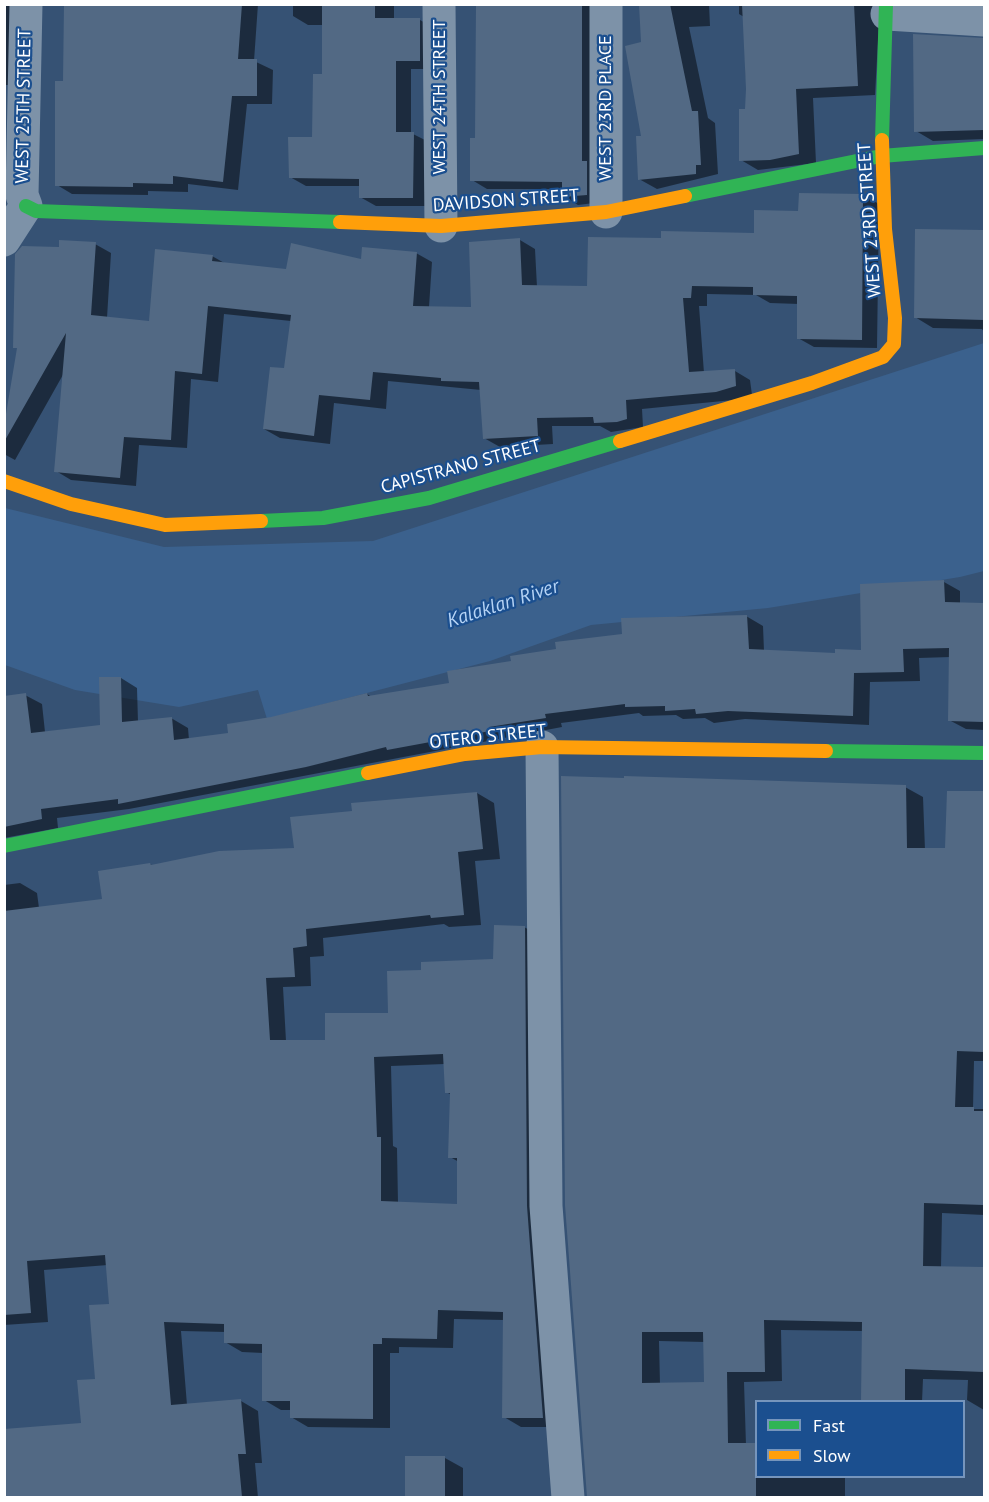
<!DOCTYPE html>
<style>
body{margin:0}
#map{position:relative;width:989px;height:1502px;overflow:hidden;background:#365274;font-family:"PT Sans",sans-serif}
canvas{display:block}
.frame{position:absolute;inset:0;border:6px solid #fff;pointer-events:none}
.legend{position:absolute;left:755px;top:1400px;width:210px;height:78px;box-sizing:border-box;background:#1b4f8f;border:2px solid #7695bc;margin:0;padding:8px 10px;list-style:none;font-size:18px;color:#fff}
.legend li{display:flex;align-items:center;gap:12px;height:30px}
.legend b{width:30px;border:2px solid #7695bc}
</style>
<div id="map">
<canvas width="989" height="1502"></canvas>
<div class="frame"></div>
<ul class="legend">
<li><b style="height:8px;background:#30b455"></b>Fast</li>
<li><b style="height:8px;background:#ff9f0a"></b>Slow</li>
</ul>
</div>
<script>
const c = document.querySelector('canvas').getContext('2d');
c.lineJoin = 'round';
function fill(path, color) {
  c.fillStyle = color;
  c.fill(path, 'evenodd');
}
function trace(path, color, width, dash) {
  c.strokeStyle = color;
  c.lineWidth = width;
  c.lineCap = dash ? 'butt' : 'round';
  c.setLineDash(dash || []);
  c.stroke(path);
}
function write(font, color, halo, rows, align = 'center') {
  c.font = font + ' "PT Sans",sans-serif';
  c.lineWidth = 4.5;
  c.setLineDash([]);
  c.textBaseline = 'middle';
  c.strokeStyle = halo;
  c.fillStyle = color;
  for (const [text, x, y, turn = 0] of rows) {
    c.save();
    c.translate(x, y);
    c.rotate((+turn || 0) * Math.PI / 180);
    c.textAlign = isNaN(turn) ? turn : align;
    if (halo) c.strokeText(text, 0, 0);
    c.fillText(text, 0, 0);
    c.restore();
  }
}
fill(new Path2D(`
 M 984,343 L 984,571 L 960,577 L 768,608 L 591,625 L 490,661 L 267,719 L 258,690 L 179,707 L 75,690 L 5,665 L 5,508 L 164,547 L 373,541 Z`), '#3b618d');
fill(new Path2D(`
 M 4,4 L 25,4 L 23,85 L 4,85 Z
 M 79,4 L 258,4 L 254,61 L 273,70 L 272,104 L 247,104 L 238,190 L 188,184 L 188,192 L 148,191 L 148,195 L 72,194 L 57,185 L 65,83 Z
 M 293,4 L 394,4 L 394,20 L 420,20 L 436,29 L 435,69 L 411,69 L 411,133 L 429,142 L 428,206 L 376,206 L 360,197 L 360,186 L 306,186 L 290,177 L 314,139 L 323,75 L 323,25 L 308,25 L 293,16 Z
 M 477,4 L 597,4 L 602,202 L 578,205 L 563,196 L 563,189 L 487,189 L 472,180 L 477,139 Z
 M 640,4 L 709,4 L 710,26 L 689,27 L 708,118 L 715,123 L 718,174 L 657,189 L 639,179 L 643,137 L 626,47 L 642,43 Z
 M 739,4 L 880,4 L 875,95 L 813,98 L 816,163 L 758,170 L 741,160 L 747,110 L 744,17 L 739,14 Z
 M 983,40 L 984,139 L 933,141 L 916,131 Z
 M 800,194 L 863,195 L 879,204 L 877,348 L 814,347 L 798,338 L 799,304 L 770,303 L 756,295 L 707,294 L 707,306 L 699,306 L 704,373 L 735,371 L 750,380 L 752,395 L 733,400 L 642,409 L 643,427 L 611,432 L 600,426 L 552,426 L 553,444 L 500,447 L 484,438 L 481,390 L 388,381 L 386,409 L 334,403 L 330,444 L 280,438 L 264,429 L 285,370 L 291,321 L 224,314 L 218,382 L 191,379 L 187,448 L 139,445 L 136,486 L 71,480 L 56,471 L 64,373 L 15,460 L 4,454 L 4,420 L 7,421 L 60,248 L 95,244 L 111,253 L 107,318 L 150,323 L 212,256 L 226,264 L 287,270 L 416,253 L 432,262 L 429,307 L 473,308 L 520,240 L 535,249 L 537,287 L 589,287 L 662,240 L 755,235 L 800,212 Z
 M 984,195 L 984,332 L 982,329 L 933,328 L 915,317 L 983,231 Z
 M 944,582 L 960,591 L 960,604 L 984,604 L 984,730 L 966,729 L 949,720 L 951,657 L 919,658 L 920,681 L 870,682 L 869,725 L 745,719 L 714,723 L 705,718 L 683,719 L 676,715 L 643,716 L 639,713 L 561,723 L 562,727 L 129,809 L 57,818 L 58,828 L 4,838 L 4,697 L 25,695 L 42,704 L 45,732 L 101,726 L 121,678 L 137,688 L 138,722 L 171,718 L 188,728 L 189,740 L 230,734 L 271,719 L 367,694 L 372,697 L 451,685 L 513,662 L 558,650 L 623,635 L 746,616 L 763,626 L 764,651 L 836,655 L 863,651 Z
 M 905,787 L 923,797 L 925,850 L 947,850 L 948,792 L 984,792 L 984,1061 L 974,1061 L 973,1109 L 984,1109 L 984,1215 L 942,1213 L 941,1268 L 984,1269 L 984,1410 L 967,1400 L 968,1380 L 923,1379 L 922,1402 L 864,1402 L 863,1331 L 781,1330 L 782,1381 L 744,1382 L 746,1445 L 756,1445 L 756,1476 L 845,1476 L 845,1498 L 588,1498 L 566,1205 ZM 659,1341 L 705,1342 L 706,1383 L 660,1384 Z
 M 477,793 L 494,803 L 500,859 L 475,861 L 481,925 L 449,927 L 444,924 L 323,938 L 324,956 L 310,957 L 311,986 L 283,987 L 286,1041 L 326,1041 L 390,1014 L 423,971 L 495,961 L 524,927 L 542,937 L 560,1427 L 521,1427 L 504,1417 L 504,1320 L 454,1319 L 453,1348 L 399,1347 L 399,1353 L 390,1353 L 390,1428 L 308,1427 L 291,1417 L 291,1410 L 281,1410 L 264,1400 L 263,1353 L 242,1352 L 225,1342 L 226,1332 L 181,1331 L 187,1405 L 241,1401 L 258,1411 L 262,1463 L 255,1463 L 258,1498 L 4,1498 L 4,1430 L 82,1424 L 97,1380 L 111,1305 L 108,1265 L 44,1270 L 48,1322 L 4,1325 L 4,885 L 20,883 L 37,893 L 39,908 L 104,901 L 150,864 L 153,866 L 295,850 L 354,812 ZM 445,1064 L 446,1092 L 452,1095 L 450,1157 L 459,1162 L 458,1206 L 398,1203 L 397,1148 L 393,1146 L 391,1066 Z
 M 407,1457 L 445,1458 L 463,1468 L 463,1498 L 406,1498 Z`), '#0007');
fill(new Path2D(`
 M 64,4 L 242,4 L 238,59 L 257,59 L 257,96 L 232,96 L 223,182 L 173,176 L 173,184 L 133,183 L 133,187 L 55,186 L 55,81 L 63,81 Z
 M 322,4 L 375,4 L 375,18 L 420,18 L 420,61 L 396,61 L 396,132 L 414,132 L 413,198 L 359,198 L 359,179 L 289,178 L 288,137 L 312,137 L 313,74 L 322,74 Z
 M 476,4 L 582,4 L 582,161 L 587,161 L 587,195 L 562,197 L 562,182 L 470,181 L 470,138 L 475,138 Z
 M 639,4 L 670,4 L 692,111 L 698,111 L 701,165 L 696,165 L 696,174 L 638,180 L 636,136 L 641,136 L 625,46 L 641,42 Z
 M 742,4 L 854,4 L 858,86 L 796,89 L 799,154 L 770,160 L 739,161 L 739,109 L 745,109 L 746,89 Z
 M 913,34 L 984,38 L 984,130 L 914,132 Z
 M 799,193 L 863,194 L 862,340 L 797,339 L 797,296 L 753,295 L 753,287 L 692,286 L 691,298 L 683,298 L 689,372 L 735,369 L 736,386 L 716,392 L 626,400 L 627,419 L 617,422 L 594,423 L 593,417 L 537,418 L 538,436 L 483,439 L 479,382 L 441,381 L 441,378 L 373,372 L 370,400 L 319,395 L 314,436 L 263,429 L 270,367 L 284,368 L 291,315 L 208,306 L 202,374 L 175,371 L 171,440 L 124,437 L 120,478 L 54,472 L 66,333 L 4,442 L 4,426 L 17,348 L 13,348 L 15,254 L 22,246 L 59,247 L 59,240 L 96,242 L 91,315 L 149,321 L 155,249 L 213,255 L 212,261 L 286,269 L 291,243 L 361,259 L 362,247 L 417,252 L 413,306 L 471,307 L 469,242 L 520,238 L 522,285 L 587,286 L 588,237 L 661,238 L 661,231 L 754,233 L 754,210 L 798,211 Z
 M 915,229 L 984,230 L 984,320 L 914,318 Z
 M 944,580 L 945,602 L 984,603 L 984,722 L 948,721 L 949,648 L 903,649 L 904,672 L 854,673 L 853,716 L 728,711 L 696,714 L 695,709 L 665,711 L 665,706 L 625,707 L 625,704 L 545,714 L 546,718 L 489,727 L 490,731 L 387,750 L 386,747 L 306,767 L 118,804 L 118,799 L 41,809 L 42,819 L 4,827 L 4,696 L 26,693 L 31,733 L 100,725 L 99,677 L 121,677 L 122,722 L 172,717 L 174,740 L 228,733 L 227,724 L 271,717 L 367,693 L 368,696 L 449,683 L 447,671 L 511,661 L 510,656 L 556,649 L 555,642 L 622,634 L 621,618 L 747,615 L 749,649 L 835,653 L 835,649 L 861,650 L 860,584 Z
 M 561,776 L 624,778 L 624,776 L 906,785 L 907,848 L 945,848 L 947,791 L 984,791 L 984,1052 L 957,1051 L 955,1107 L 974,1107 L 974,1111 L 984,1111 L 984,1205 L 924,1203 L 923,1266 L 984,1267 L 984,1372 L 905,1369 L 905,1401 L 861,1401 L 862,1322 L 764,1320 L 765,1372 L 727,1372 L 728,1443 L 756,1443 L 756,1497 L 587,1497 L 565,1205 ZM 642,1332 L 703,1332 L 704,1382 L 642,1383 Z
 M 477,792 L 483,849 L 458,852 L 464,915 L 431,918 L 430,915 L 306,929 L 307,946 L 293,948 L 295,977 L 266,978 L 270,1040 L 325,1040 L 325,1013 L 388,1013 L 387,971 L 421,970 L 421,962 L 493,959 L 494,925 L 525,926 L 527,1206 L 543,1418 L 502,1418 L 503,1312 L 438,1310 L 437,1339 L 382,1338 L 382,1344 L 373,1344 L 373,1419 L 290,1418 L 290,1401 L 262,1401 L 262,1344 L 224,1343 L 224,1324 L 164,1322 L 171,1405 L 241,1399 L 246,1454 L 238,1454 L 242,1497 L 4,1497 L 4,1429 L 81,1423 L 77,1380 L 95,1379 L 89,1305 L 109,1304 L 105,1255 L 27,1261 L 31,1313 L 4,1315 L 4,911 L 102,899 L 98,871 L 150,863 L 151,865 L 219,851 L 294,848 L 290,817 L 352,811 L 351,803 ZM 443,1054 L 445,1093 L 450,1093 L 448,1158 L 457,1158 L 457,1204 L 381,1201 L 381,1137 L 377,1137 L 374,1057 Z
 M 405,1456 L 445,1456 L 445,1497 L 405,1497 Z`), '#526984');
trace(new Path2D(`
 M 439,4 L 441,226
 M 606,4 L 606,212
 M 887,14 L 984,20
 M 4,240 L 26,206 L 22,195 L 26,4
 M 542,747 L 546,1206 L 568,1498`), '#7d92a8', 33);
trace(new Path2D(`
 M 882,140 L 886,4
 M 685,196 L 881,156 L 984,148
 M 26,206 L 36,211 L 340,222
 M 261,521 L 323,518 L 429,498 L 620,441
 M 826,751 L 984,753
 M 4,846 L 368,773`), '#30b455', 14);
trace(new Path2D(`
 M 340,222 L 441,226 L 606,212 L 685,196
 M 620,441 L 812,383 L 883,357 L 894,344 L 895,318 L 885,229 L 882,140
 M 4,481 L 71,504 L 165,525 L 261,521
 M 368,773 L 465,754 L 542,747 L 826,751`), '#ff9f0a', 14);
write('18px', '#fff', '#1b4f8f', [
 ["WEST 24TH STREET",440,97,-90],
 ["WEST 25TH STREET",24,106,-89],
 ["WEST 23RD PLACE",606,108,-90],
 ["DAVIDSON STREET",506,201,-4],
 ["WEST 23RD STREET",870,220,-94],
 ["CAPISTRANO STREET",461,467,-15],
 ["OTERO STREET",488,737,-6]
]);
write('italic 20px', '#b5d3f5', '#1b4f8f', [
 ["Kalaklan River",503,604,-18]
]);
</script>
